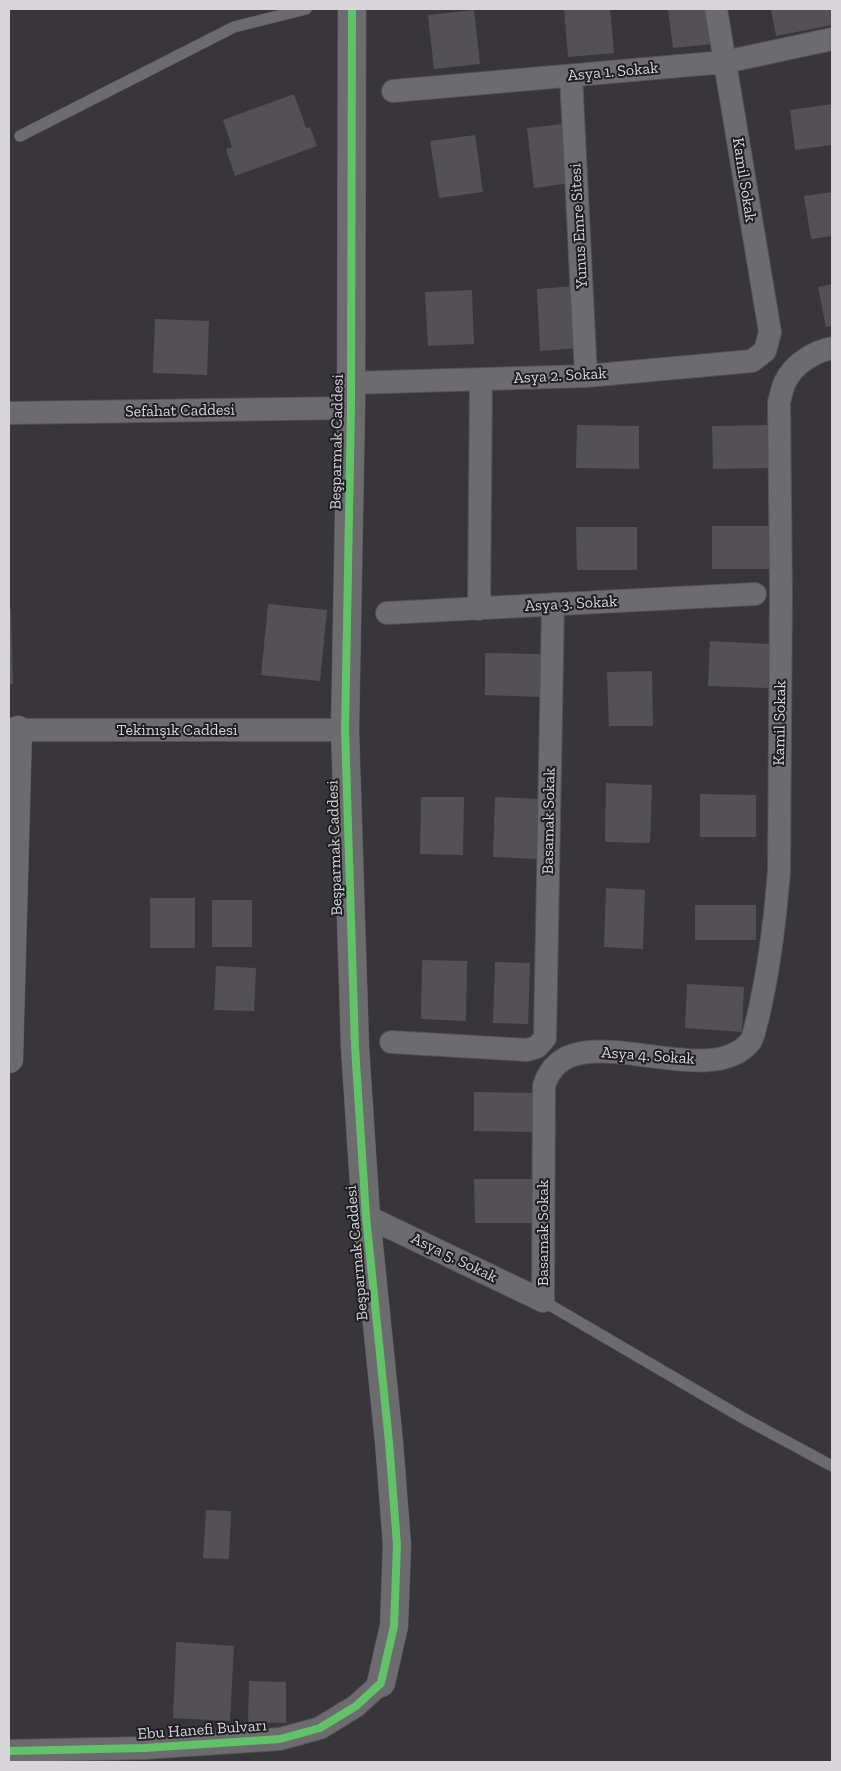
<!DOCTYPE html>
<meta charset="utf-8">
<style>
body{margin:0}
#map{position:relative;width:841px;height:1771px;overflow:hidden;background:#38363a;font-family:"Zilla Slab",serif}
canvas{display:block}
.frame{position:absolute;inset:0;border:10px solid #d7d5d9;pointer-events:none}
</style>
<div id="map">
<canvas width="841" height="1771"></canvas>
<div class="frame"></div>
</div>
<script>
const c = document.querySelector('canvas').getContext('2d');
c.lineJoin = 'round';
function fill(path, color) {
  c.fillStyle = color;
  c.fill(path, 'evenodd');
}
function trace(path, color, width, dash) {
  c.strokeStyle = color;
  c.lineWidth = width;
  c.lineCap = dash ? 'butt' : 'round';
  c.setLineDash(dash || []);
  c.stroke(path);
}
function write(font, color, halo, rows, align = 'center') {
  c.font = font + ' "Zilla Slab",serif';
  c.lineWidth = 4;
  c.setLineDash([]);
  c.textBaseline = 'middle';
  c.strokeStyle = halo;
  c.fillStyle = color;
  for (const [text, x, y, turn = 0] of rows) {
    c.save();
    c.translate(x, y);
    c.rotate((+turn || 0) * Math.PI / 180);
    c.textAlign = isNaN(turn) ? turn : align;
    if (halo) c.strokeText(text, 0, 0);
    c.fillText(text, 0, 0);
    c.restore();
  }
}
fill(new Path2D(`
 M 564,9 L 610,9 L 614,53 L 568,57 Z
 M 668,9 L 709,9 L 713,44 L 673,48 Z
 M 771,9 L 832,9 L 832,25 L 776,36 Z
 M 474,10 L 480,64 L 434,69 L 428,15 Z
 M 294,94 L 306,128 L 310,127 L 317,146 L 235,176 L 226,149 L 232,147 L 223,120 Z
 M 832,104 L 832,145 L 795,150 L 790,110 Z
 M 564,124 L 571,183 L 534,188 L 527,128 Z
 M 475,135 L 483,192 L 439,198 L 430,141 Z
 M 832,192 L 832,236 L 811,239 L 804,196 Z
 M 832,284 L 832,326 L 826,327 L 818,287 Z
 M 574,286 L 578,348 L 540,351 L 537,289 Z
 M 472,290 L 474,344 L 428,346 L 425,292 Z
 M 155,319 L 209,321 L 207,375 L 153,373 Z
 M 577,425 L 639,426 L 639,469 L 576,468 Z
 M 772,425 L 773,468 L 713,469 L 712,426 Z
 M 712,526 L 770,526 L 770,569 L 712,569 Z
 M 576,527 L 637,527 L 637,570 L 577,570 Z
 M 268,604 L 327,610 L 320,681 L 261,675 Z
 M 9,609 L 11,609 L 13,684 L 9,684 Z
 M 710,641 L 770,644 L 768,688 L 708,686 Z
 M 485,653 L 541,654 L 540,697 L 485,695 Z
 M 652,671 L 653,726 L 609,726 L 607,672 Z
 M 606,783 L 652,785 L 650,843 L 605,842 Z
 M 700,794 L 756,795 L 756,837 L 700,837 Z
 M 421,797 L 464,797 L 463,855 L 420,854 Z
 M 495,797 L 540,799 L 538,859 L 493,857 Z
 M 606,888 L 645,890 L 643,949 L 604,947 Z
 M 150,898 L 195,898 L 195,948 L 150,948 Z
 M 212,900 L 252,900 L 252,947 L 212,947 Z
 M 695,905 L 756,905 L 756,940 L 695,940 Z
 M 422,960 L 467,961 L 466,1021 L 421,1019 Z
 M 495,962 L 530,963 L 528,1024 L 493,1023 Z
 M 216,966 L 256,968 L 254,1011 L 214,1010 Z
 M 687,984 L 744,987 L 742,1032 L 685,1028 Z
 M 474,1092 L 535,1093 L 534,1132 L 474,1131 Z
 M 474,1179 L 533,1179 L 534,1223 L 475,1223 Z
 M 206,1510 L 231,1511 L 229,1559 L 203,1558 Z
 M 176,1642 L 234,1646 L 230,1721 L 173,1718 Z
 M 249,1681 L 286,1682 L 286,1723 L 248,1722 Z`), '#535154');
const service = new Path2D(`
 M 20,136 L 234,27 L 306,9
 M 543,1301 L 743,1418 L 832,1466`);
const minor = new Path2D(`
 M 571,76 L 586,376
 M 393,91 L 725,62 L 832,39
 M 351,383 L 586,376 L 752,361 L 765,351 L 770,332 L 716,9
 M 9,413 L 351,408
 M 479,609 L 481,380
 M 387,613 L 755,594
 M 9,730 L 345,730
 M 391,1042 L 527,1050 L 537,1047 L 545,1038 L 553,604
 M 366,1216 L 543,1301 L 544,1086 C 567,1007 705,1096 750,1042 C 754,1037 755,1027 757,1021 C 769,972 775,921 779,871 L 781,593 L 779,402 C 781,396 782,388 785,382 C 794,364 813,352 832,348
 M 9,1751 L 144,1748 L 280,1739 L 320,1728 L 356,1706 L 381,1683`);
const tertiary = new Path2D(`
 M 352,9 L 351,408 L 345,730 L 355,1047 L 366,1216 L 389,1442 L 397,1545 L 394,1626 L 381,1683
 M 9,1059 L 18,730`);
trace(service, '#545256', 12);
trace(minor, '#545256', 24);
trace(tertiary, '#545256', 29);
trace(service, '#6c6b6e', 11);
trace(minor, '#6c6b6e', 22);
trace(tertiary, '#6c6b6e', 28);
trace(new Path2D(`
 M 9,1751 L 144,1748 L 280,1739 L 320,1728 L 356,1706 L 381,1683 L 394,1626 L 397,1545 L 389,1442 L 366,1216 L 355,1047 L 345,730 L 351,408 L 352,9`), '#61c268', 8);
write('16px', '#d7d5d9', '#1e1d20', [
 ["Asya 1. Sokak",613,72,-5],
 ["Kamil Sokak",744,180,81],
 ["Yunus Emre Sitesi",579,226,-93],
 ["Asya 2. Sokak",560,376,-3],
 ["Sefahat Caddesi",180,411,-1],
 ["Beşparmak Caddesi",337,442,-89],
 ["Asya 3. Sokak",571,604,-3],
 ["Kamil Sokak",780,723,-89],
 ["Tekinışık Caddesi",177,730],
 ["Basamak Sokak",549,821,-89],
 ["Beşparmak Caddesi",335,848,-92],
 ["Asya 4. Sokak",648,1056,4],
 ["Basamak Sokak",543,1233,-90],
 ["Beşparmak Caddesi",357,1253,-95],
 ["Asya 5. Sokak",454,1258,26],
 ["Ebu Hanefi Bulvarı",202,1730,-4]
]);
</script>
